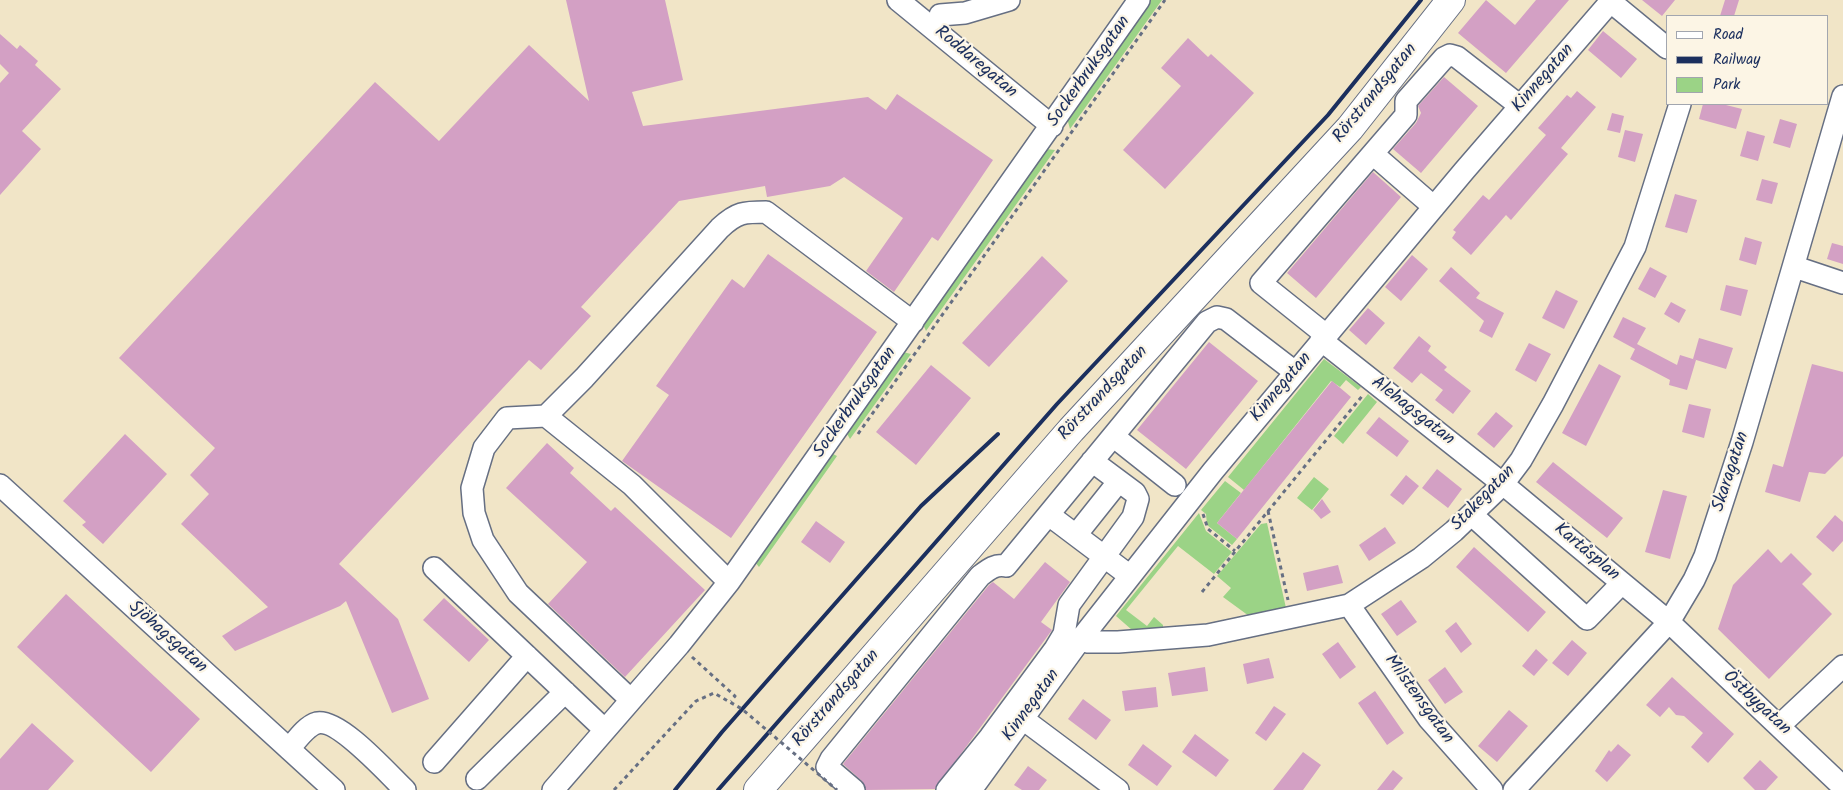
<!DOCTYPE html>
<meta charset="utf-8">
<style>
body{margin:0}
#map{position:relative;width:1843px;height:790px;overflow:hidden;background:#f1e5c7;font-family:Kalam,sans-serif}
canvas{display:block}
.legend{position:absolute;left:1666px;top:15px;width:162px;height:90px;box-sizing:border-box;background:#fcf5e5;border:1px solid #a2a6af;margin:0;padding:6px 9px;list-style:none;font-size:15px;color:#1b2f5e}
.legend li{display:flex;align-items:center;gap:10px;height:25px}
.legend b{width:25px;border:1px solid #a2a6af}
</style>
<div id="map">
<canvas width="1843" height="790"></canvas>
<ul class="legend">
<li><b style="height:6px;background:#fff"></b>Road</li>
<li><b style="height:6px;background:#1b2f5e"></b>Railway</li>
<li><b style="height:14px;background:#9bd386"></b>Park</li>
</ul>
</div>
<script>
const c = document.querySelector('canvas').getContext('2d');
c.lineJoin = 'round';
function fill(path, color) {
  c.fillStyle = color;
  c.fill(path, 'evenodd');
}
function trace(path, color, width, dash) {
  c.strokeStyle = color;
  c.lineWidth = width;
  c.lineCap = dash ? 'butt' : 'round';
  c.setLineDash(dash || []);
  c.stroke(path);
}
function write(font, color, halo, rows, align = 'center') {
  c.font = font + ' Kalam,sans-serif';
  c.lineWidth = 4.5;
  c.setLineDash([]);
  c.textBaseline = 'middle';
  c.strokeStyle = halo;
  c.fillStyle = color;
  for (const [text, x, y, turn = 0] of rows) {
    c.save();
    c.translate(x, y);
    c.rotate((+turn || 0) * Math.PI / 180);
    c.textAlign = isNaN(turn) ? turn : align;
    if (halo) c.strokeText(text, 0, 0);
    c.fillText(text, 0, 0);
    c.restore();
  }
}
fill(new Path2D(`
 M 1149,0 L 1162,0 L 1070,129 L 1067,118 Z
 M 1046,149 L 1055,150 L 926,331 L 922,322 Z
 M 903,352 L 911,354 L 850,439 L 846,432 Z
 M 1324,359 L 1361,387 L 1358,390 L 1346,380 L 1340,387 L 1331,381 L 1244,490 L 1228,477 Z
 M 1368,394 L 1377,402 L 1343,444 L 1334,436 Z
 M 833,454 L 837,456 L 759,567 L 755,562 L 828,455 Z
 M 1314,477 L 1329,489 L 1312,510 L 1297,498 Z
 M 1225,481 L 1241,493 L 1217,523 L 1237,539 L 1232,545 L 1207,525 L 1206,514 L 1201,510 Z
 M 1199,513 L 1206,531 L 1232,552 L 1214,574 L 1178,546 L 1126,610 L 1147,626 L 1154,617 L 1163,625 L 1163,629 L 1132,630 L 1116,616 Z
 M 1267,523 L 1286,608 L 1249,616 L 1223,597 L 1231,588 L 1217,576 L 1261,524 Z`), '#9bd386');
fill(new Path2D(`
 M 566,0 L 665,0 L 683,80 L 632,92 L 643,126 L 868,97 L 886,110 L 897,94 L 993,160 L 938,241 L 932,237 L 894,292 L 866,271 L 903,218 L 844,177 L 830,186 L 767,197 L 765,186 L 679,201 L 581,307 L 591,316 L 541,370 L 529,360 L 339,564 L 398,619 L 429,699 L 392,713 L 346,601 L 340,606 L 235,651 L 222,636 L 268,607 L 181,524 L 209,494 L 190,475 L 215,448 L 119,358 L 375,82 L 439,141 L 529,45 L 589,101 Z
 M 1486,0 L 1515,25 L 1536,0 L 1569,0 L 1506,73 L 1458,33 Z
 M 1642,0 L 1675,0 L 1662,16 Z
 M 1725,0 L 1739,0 L 1734,16 L 1720,16 Z
 M 1603,31 L 1637,59 L 1621,78 L 1588,50 Z
 M 0,34 L 17,49 L 20,45 L 38,61 L 35,65 L 61,89 L 22,131 L 41,149 L 0,195 L 0,83 L 9,73 L 0,64 Z
 M 1188,38 L 1208,57 L 1211,54 L 1254,93 L 1165,189 L 1123,150 L 1181,86 L 1161,68 Z
 M 1444,77 L 1478,106 L 1421,173 L 1393,149 L 1416,123 L 1421,113 L 1418,106 Z
 M 1577,91 L 1596,107 L 1561,148 L 1568,154 L 1511,220 L 1506,215 L 1471,255 L 1452,238 L 1456,232 L 1453,230 L 1483,195 L 1489,200 L 1546,135 L 1538,128 L 1567,95 L 1571,98 Z
 M 1703,104 L 1722,104 L 1742,109 L 1736,129 L 1699,119 Z
 M 1612,113 L 1624,116 L 1620,133 L 1607,130 Z
 M 1780,119 L 1797,124 L 1790,148 L 1773,143 Z
 M 1625,130 L 1643,134 L 1635,162 L 1618,157 Z
 M 1747,131 L 1765,136 L 1758,161 L 1740,156 Z
 M 1373,172 L 1401,197 L 1316,298 L 1287,273 Z
 M 1762,179 L 1778,183 L 1772,204 L 1756,200 Z
 M 1675,194 L 1697,200 L 1687,233 L 1665,227 Z
 M 1745,237 L 1762,242 L 1756,265 L 1739,260 Z
 M 1832,243 L 1843,246 L 1843,264 L 1827,259 Z
 M 768,254 L 877,332 L 731,538 L 622,461 L 669,395 L 656,386 L 732,279 L 744,288 Z
 M 1412,255 L 1428,269 L 1401,301 L 1385,287 Z
 M 1042,256 L 1068,281 L 989,367 L 962,343 Z
 M 1451,267 L 1480,293 L 1476,298 L 1504,313 L 1492,338 L 1479,331 L 1484,321 L 1439,281 Z
 M 1650,267 L 1667,276 L 1655,298 L 1638,289 Z
 M 1726,285 L 1748,290 L 1741,316 L 1720,310 Z
 M 1556,290 L 1578,301 L 1564,329 L 1542,318 Z
 M 1671,302 L 1686,310 L 1679,323 L 1664,314 Z
 M 1368,308 L 1385,323 L 1366,345 L 1349,330 Z
 M 1623,317 L 1646,328 L 1637,344 L 1677,365 L 1680,355 L 1696,360 L 1687,390 L 1669,385 L 1670,380 L 1630,359 L 1636,347 L 1635,349 L 1613,337 Z
 M 1419,336 L 1431,346 L 1428,351 L 1447,367 L 1444,370 L 1471,391 L 1453,414 L 1435,400 L 1443,390 L 1421,373 L 1412,383 L 1393,368 Z
 M 1699,338 L 1733,348 L 1726,369 L 1693,359 Z
 M 1209,342 L 1258,381 L 1186,469 L 1137,430 Z
 M 1529,343 L 1551,354 L 1536,382 L 1515,370 Z
 M 1599,364 L 1621,376 L 1586,446 L 1562,433 Z
 M 1812,364 L 1843,372 L 1843,456 L 1825,474 L 1809,472 L 1800,502 L 1765,492 L 1773,464 L 1783,467 Z
 M 931,365 L 971,398 L 916,465 L 876,432 Z
 M 1332,381 L 1351,397 L 1237,539 L 1217,523 Z
 M 1689,404 L 1711,409 L 1704,438 L 1682,432 Z
 M 1496,412 L 1513,426 L 1494,448 L 1477,434 Z
 M 1379,417 L 1409,441 L 1397,457 L 1366,433 Z
 M 125,434 L 167,474 L 103,544 L 82,525 L 86,522 L 63,501 Z
 M 547,443 L 574,468 L 570,473 L 611,511 L 615,507 L 705,590 L 625,677 L 548,604 L 587,562 L 506,488 Z
 M 1553,462 L 1623,518 L 1607,538 L 1536,482 Z
 M 1437,469 L 1462,489 L 1448,508 L 1422,488 Z
 M 1406,475 L 1419,486 L 1403,505 L 1390,495 Z
 M 1663,490 L 1687,496 L 1670,559 L 1645,552 Z
 M 1322,499 L 1331,512 L 1321,519 L 1313,510 Z
 M 1835,515 L 1843,522 L 1843,541 L 1833,552 L 1816,537 Z
 M 816,521 L 845,542 L 830,563 L 801,542 Z
 M 1385,527 L 1396,543 L 1369,561 L 1359,545 Z
 M 1474,547 L 1546,612 L 1528,632 L 1456,567 Z
 M 1768,549 L 1781,563 L 1791,553 L 1812,574 L 1802,584 L 1832,614 L 1769,679 L 1718,629 L 1733,585 Z
 M 1045,562 L 1070,582 L 1041,622 L 1052,630 L 935,789 L 866,790 L 862,781 L 843,764 L 989,585 L 993,582 L 1014,599 Z
 M 1338,565 L 1343,583 L 1307,591 L 1303,573 Z
 M 66,594 L 200,719 L 151,772 L 17,647 Z
 M 444,598 L 489,640 L 469,662 L 423,620 Z
 M 1401,600 L 1417,622 L 1397,636 L 1381,614 Z
 M 1456,622 L 1472,644 L 1461,653 L 1445,631 Z
 M 1572,640 L 1587,653 L 1568,676 L 1552,663 Z
 M 1338,642 L 1356,667 L 1340,679 L 1322,654 Z
 M 1536,649 L 1548,660 L 1534,676 L 1522,666 Z
 M 1269,658 L 1274,678 L 1247,684 L 1243,664 Z
 M 1205,667 L 1208,691 L 1172,696 L 1168,673 Z
 M 1445,667 L 1463,692 L 1445,704 L 1428,680 Z
 M 1672,677 L 1734,734 L 1708,763 L 1691,747 L 1703,733 L 1684,716 L 1676,715 L 1669,707 L 1660,717 L 1646,705 Z
 M 1156,687 L 1158,707 L 1125,711 L 1122,691 Z
 M 1375,691 L 1404,733 L 1387,745 L 1358,703 Z
 M 1083,699 L 1111,720 L 1096,740 L 1068,719 Z
 M 1274,706 L 1286,714 L 1266,741 L 1255,733 Z
 M 1509,710 L 1528,726 L 1497,762 L 1478,746 Z
 M 32,723 L 74,761 L 48,790 L 0,790 L 0,759 Z
 M 1195,734 L 1229,760 L 1216,777 L 1182,752 Z
 M 1143,744 L 1172,766 L 1157,786 L 1128,765 Z
 M 1618,744 L 1631,755 L 1607,782 L 1595,771 L 1609,750 L 1611,752 Z
 M 1303,752 L 1321,765 L 1303,790 L 1273,790 Z
 M 1760,760 L 1778,777 L 1766,790 L 1755,790 L 1743,778 Z
 M 1028,766 L 1047,780 L 1039,790 L 1022,790 L 1014,785 Z
 M 1393,770 L 1403,778 L 1393,790 L 1377,790 Z`), '#d3a0c4');
const minor = new Path2D(`
 M 898,0 L 1052,126
 M 1611,2 L 1667,48
 M 940,15 L 965,13 L 1009,0
 M 1373,154 L 1434,207
 M 1795,267 L 1843,283
 M 1326,335 L 1261,283 L 1406,115 L 1406,101 L 1444,58 L 1450,55 L 1457,57 L 1520,106
 M 1321,340 L 1503,484 L 1669,622 L 1843,787
 M 546,416 L 507,418 L 484,448 L 472,488 L 474,513 L 483,540 L 518,593 L 631,700
 M 1113,436 L 1175,485
 M 0,485 L 334,790
 M 1049,515 L 1130,576
 M 1472,515 L 1587,619 L 1622,583
 M 1076,535 L 1119,481
 M 434,568 L 605,730
 M 729,582 L 632,485 L 546,416 L 584,378 L 720,228 C 737,212 744,212 766,212 L 913,322
 M 1349,605 L 1429,719 L 1492,790
 M 1080,640 L 1088,642 L 1118,642 L 1208,635 L 1349,605 L 1421,558 L 1454,531 L 1503,484 L 1521,460 L 1553,404 L 1635,247 L 1680,104
 M 1023,719 L 1118,790
 M 1779,726 L 1843,666
 M 289,749 C 296,741 306,726 317,723 C 339,718 389,775 405,790
 M 434,762 L 527,656
 M 477,779 L 565,692
 M 553,790 L 679,645 L 729,582 L 1139,0
 M 854,790 L 827,767 L 831,759 L 980,576 C 989,569 995,564 1006,566 L 1207,322 L 1217,317 L 1226,319 L 1295,372
 M 947,790 L 990,737 L 1055,649 L 1064,634 L 1069,605 L 1133,517 L 1138,499 L 1135,493 L 1092,461
 M 971,790 L 1080,640 L 1213,471 L 1464,171 L 1612,0
 M 1514,790 L 1669,622 L 1694,580 L 1705,556 L 1742,442 L 1843,96`);
const major = new Path2D(`
 M 758,790 L 1071,430 L 1350,128 L 1451,0`);
trace(minor, '#666f83', 24);
trace(major, '#666f83', 30);
trace(new Path2D(`
 M 858,434 L 1165,0
 M 1268,511 L 1288,600
 M 1203,514 L 1208,529 L 1235,551
 M 1202,592 L 1363,395
 M 692,657 L 735,696 L 731,701
 M 614,790 L 657,743`), '#666f83', 3, [4, 4]);
trace(minor, '#fff', 21);
trace(major, '#fff', 28);
trace(new Path2D(`
 M 675,790 L 722,732 L 921,506 L 998,434
 M 718,790 L 1057,404 L 1328,115 L 1421,0`), '#1b2f5e', 4);
trace(new Path2D(`
 M 657,743 L 696,701 L 714,693 L 742,709 L 837,790`), '#666f83', 3, [4, 4]);
write('18px', '#1b2f5e', '#fcf5e5', [
 ["Roddaregatan",975,63,40],
 ["Sockerbruksgatan",1090,72,-55],
 ["Kinnegatan",1544,79,-49],
 ["Rörstrandsgatan",1376,94,-51],
 ["Kinnegatan",1282,388,-50],
 ["Rörstrandsgatan",1104,394,-47],
 ["Sockerbruksgatan",856,403,-55],
 ["Alehagsgatan",1412,412,38],
 ["Skaragatan",1732,472,-72],
 ["Stakegatan",1484,499,-46],
 ["Kartåsplan",1586,553,40],
 ["Sjöhagsgatan",167,638,42],
 ["Rörstrandsgatan",837,699,-49],
 ["Milstensgatan",1418,700,54],
 ["Östbygatan",1756,704,43],
 ["Kinnegatan",1032,706,-54]
]);
</script>
